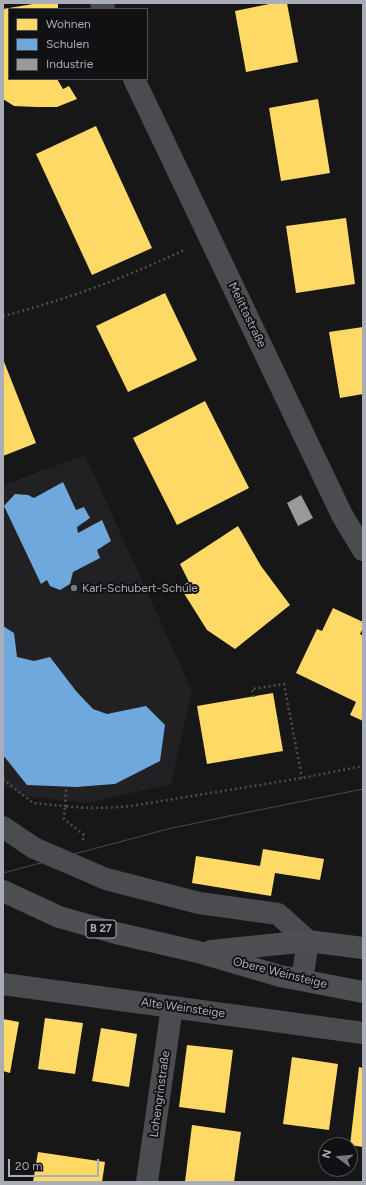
<!DOCTYPE html>
<meta charset="utf-8">
<style>
body{margin:0}
#map{position:relative;width:366px;height:1185px;overflow:hidden;background:#171717;font-family:Figtree,sans-serif}
canvas{display:block}
.frame{position:absolute;inset:0;border:4px solid #a8adb8;pointer-events:none}
.legend{position:absolute;left:8px;top:8px;width:140px;height:72px;box-sizing:border-box;background:#111113;border:1px solid #4d4f55;margin:0;padding:5px 7px;list-style:none;font-size:12px;color:#a8adb8}
.legend li{display:flex;align-items:center;gap:8px;height:20px}
.legend b{width:20px;border:1px solid #4d4f55}
.north{position:absolute;left:318px;top:1137px;width:40px;height:40px;box-sizing:border-box;background:#111113;border:1px solid #4d4f55;border-radius:50%;rotate:286deg;font-size:11px;font-weight:700;line-height:16px;text-align:center;color:#a8adb8}
.north::after{content:'';display:block;margin:auto;width:14px;height:18px;background:#757880;clip-path:polygon(50% 0,100% 100%,50% 72%,0 100%)}
.scale{position:absolute;left:8px;top:1159px;width:91px;height:18px;box-sizing:border-box;border:2px solid #a8adb8;border-top:0;padding-left:5px;font-size:12px;line-height:14px;white-space:nowrap;color:#a8adb8;-webkit-text-stroke:3px #111113;paint-order:stroke}
</style>
<div id="map">
<canvas width="366" height="1185"></canvas>
<div class="frame"></div>
<ul class="legend">
<li><b style="height:11px;background:#ffd966"></b>Wohnen</li>
<li><b style="height:11px;background:#6fa8dc"></b>Schulen</li>
<li><b style="height:11px;background:#999"></b>Industrie</li>
</ul>
<div class="north">N</div>
<div class="scale">20 m</div>
</div>
<script>
const c = document.querySelector('canvas').getContext('2d');
c.lineJoin = 'round';
function fill(path, color) {
  c.fillStyle = color;
  c.fill(path, 'evenodd');
}
function trace(path, color, width, dash) {
  c.strokeStyle = color;
  c.lineWidth = width;
  c.lineCap = dash ? 'butt' : 'round';
  c.setLineDash(dash || []);
  c.stroke(path);
}
function write(font, color, halo, rows, align = 'center') {
  c.font = font + ' Figtree,sans-serif';
  c.lineWidth = 4;
  c.setLineDash([]);
  c.textBaseline = 'middle';
  c.strokeStyle = halo;
  c.fillStyle = color;
  for (const [text, x, y, turn = 0] of rows) {
    c.save();
    c.translate(x, y);
    c.rotate((+turn || 0) * Math.PI / 180);
    c.textAlign = isNaN(turn) ? turn : align;
    if (halo) c.strokeText(text, 0, 0);
    c.fillText(text, 0, 0);
    c.restore();
  }
}
fill(new Path2D(`
 M 85,455 L 192,691 L 171,784 L 87,803 L 23,796 L 3,785 L 3,485 Z`), '#212123');
fill(new Path2D(`
 M 39,3 L 58,3 L 58,9 L 9,9 L 9,79 L 57,79 L 63,89 L 69,86 L 77,99 L 57,107 L 36,107 L 14,106 L 3,99 L 3,9 Z
 M 274,3 L 287,3 L 298,62 L 246,72 L 235,11 Z
 M 318,99 L 330,173 L 281,181 L 269,108 Z
 M 96,126 L 152,248 L 92,275 L 36,154 Z
 M 346,218 L 355,284 L 296,293 L 286,226 Z
 M 165,293 L 197,360 L 128,392 L 96,326 Z
 M 363,327 L 363,394 L 340,398 L 329,332 Z
 M 3,359 L 36,443 L 3,456 Z
 M 205,401 L 249,488 L 177,525 L 133,438 Z
 M 238,526 L 261,566 L 290,605 L 235,649 L 207,630 L 180,587 L 189,582 L 180,564 Z
 M 333,608 L 363,622 L 363,628 L 360,634 L 363,636 L 363,721 L 350,715 L 356,702 L 296,673 L 317,629 L 322,631 Z
 M 273,693 L 283,751 L 207,764 L 197,706 Z
 M 263,849 L 324,859 L 320,880 L 275,873 L 271,896 L 192,883 L 196,856 L 260,866 Z
 M 45,1018 L 83,1023 L 75,1074 L 38,1069 Z
 M 3,1019 L 19,1022 L 10,1073 L 3,1071 Z
 M 101,1028 L 137,1034 L 129,1087 L 92,1081 Z
 M 187,1045 L 233,1050 L 225,1113 L 179,1107 Z
 M 292,1057 L 338,1064 L 329,1130 L 283,1124 Z
 M 359,1067 L 363,1068 L 363,1147 L 350,1145 Z
 M 192,1125 L 241,1132 L 234,1182 L 185,1182 Z
 M 38,1152 L 105,1162 L 102,1182 L 33,1182 Z`), '#ffd966');
fill(new Path2D(`
 M 63,482 L 76,510 L 84,507 L 90,518 L 77,527 L 78,533 L 102,520 L 111,541 L 97,550 L 100,558 L 73,572 L 70,584 L 60,590 L 50,586 L 47,580 L 41,584 L 4,506 L 15,494 L 28,495 L 34,498 Z
 M 3,626 L 14,633 L 17,657 L 34,661 L 50,657 L 76,691 L 93,709 L 107,714 L 146,706 L 165,725 L 160,761 L 115,784 L 76,787 L 27,785 L 3,755 Z`), '#6fa8dc');
fill(new Path2D(`
 M 301,495 L 313,518 L 298,526 L 287,503 Z`), '#999');
trace(new Path2D(`
 M 3,316 C 65,300 128,277 186,249
 M 254,697 L 252,689 L 284,684 L 302,778
 M 3,779 L 33,803 L 65,806 L 66,787
 M 83,840 L 84,835 L 64,819 L 65,806 C 87,809 108,808 131,806 L 302,778 L 363,766`), '#4d4e52', 2.5, [2, 3]);
trace(new Path2D(`
 M 101,3 L 104,9
 M 134,79 L 342,515 L 363,550
 M 3,827 L 34,848 L 106,879 L 199,903 L 278,914 L 308,941 L 302,980
 M 3,984 L 363,1033
 M 147,1182 L 172,1007`), '#4b4c50', 22);
trace(new Path2D(`
 M 3,891 L 59,917 L 116,933 L 198,952 L 280,976 L 363,992
 M 211,951 L 308,941 L 363,948`), '#4d4f52', 22);
trace(new Path2D(`
 M 3,873 L 168,829 L 229,816 L 363,789`), '#4b4c4f', 1);
for (const [x, y, r, color] of [
 [74,588,4,"#757880"]
]) {
  const dot = new Path2D();
  dot.arc(x, y, r, 0, 2 * Math.PI);
  c.fillStyle = color;
  c.fill(dot);
  trace(dot, '#111113', 1.5);
}
for (const [x, y, w] of [
 [101,929,30]
]) {
  const box = new Path2D();
  box.roundRect(x - w / 2, y - 9, w, 18, 3);
  c.fillStyle = '#111113';
  c.fill(box);
  trace(box, '#a8adb8', 1);
}
write('bold 11px', '#a8adb8', null, [
 ["B 27",101,929]
]);
write('12px', '#a8adb8', '#111113', [
 ["Melittastraße",247,315,64],
 ["Obere Weinsteige",280,973,14],
 ["Alte Weinsteige",183,1008,8],
 ["Lohengrinstraße",160,1094,-82]
]);
write('12px', '#a8adb8', '#111113', [
 ["Karl-Schubert-Schule",82,588]
], 'left');
</script>
